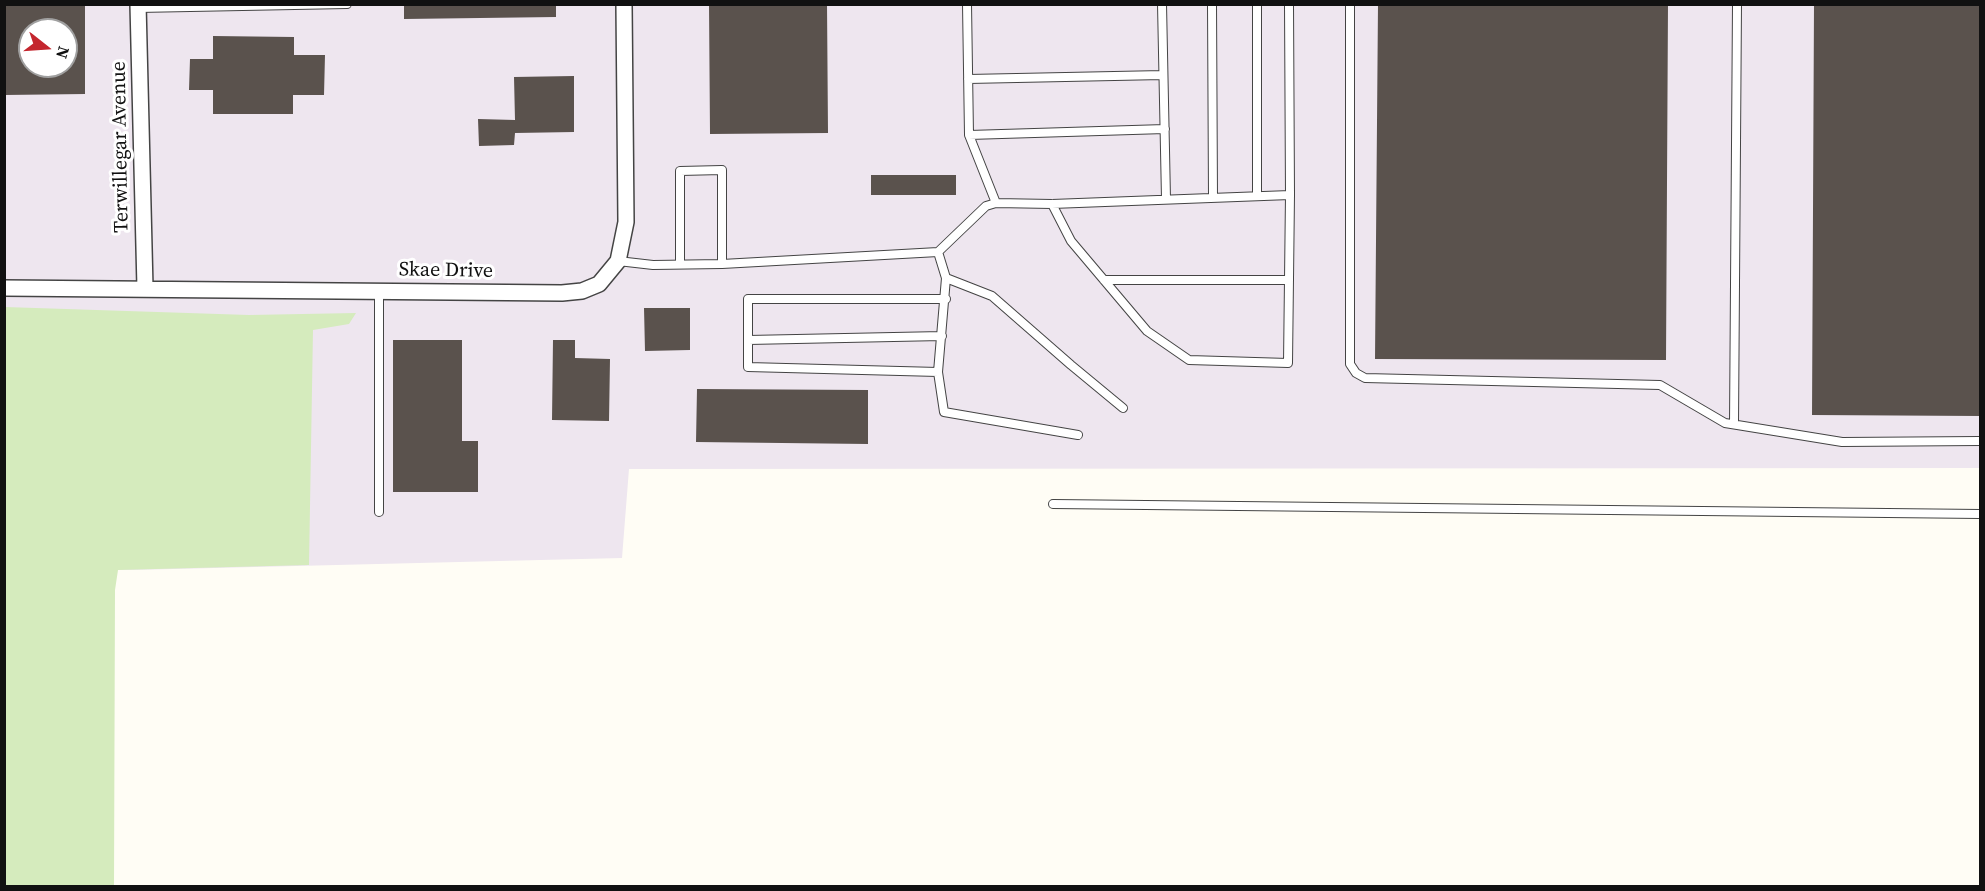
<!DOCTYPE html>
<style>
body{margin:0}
#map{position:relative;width:1985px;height:891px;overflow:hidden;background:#fffdf5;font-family:"Source Serif 4",serif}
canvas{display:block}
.frame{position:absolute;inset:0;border:6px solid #111;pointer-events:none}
.north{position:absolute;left:18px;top:18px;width:60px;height:60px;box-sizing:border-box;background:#fff;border:2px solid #a0a0a0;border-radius:50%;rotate:107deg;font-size:16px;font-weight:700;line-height:24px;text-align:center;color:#111}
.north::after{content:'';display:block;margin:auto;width:21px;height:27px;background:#c4262e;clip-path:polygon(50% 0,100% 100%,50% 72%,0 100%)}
</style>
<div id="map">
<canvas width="1985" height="891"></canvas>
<div class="frame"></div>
<div class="north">N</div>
</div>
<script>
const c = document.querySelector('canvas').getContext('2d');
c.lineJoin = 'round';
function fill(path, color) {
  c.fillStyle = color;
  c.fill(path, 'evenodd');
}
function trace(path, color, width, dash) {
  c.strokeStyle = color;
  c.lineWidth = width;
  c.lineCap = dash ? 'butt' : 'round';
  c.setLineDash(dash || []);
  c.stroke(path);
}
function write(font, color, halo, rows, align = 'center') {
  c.font = font + ' "Source Serif 4",serif';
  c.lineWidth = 6;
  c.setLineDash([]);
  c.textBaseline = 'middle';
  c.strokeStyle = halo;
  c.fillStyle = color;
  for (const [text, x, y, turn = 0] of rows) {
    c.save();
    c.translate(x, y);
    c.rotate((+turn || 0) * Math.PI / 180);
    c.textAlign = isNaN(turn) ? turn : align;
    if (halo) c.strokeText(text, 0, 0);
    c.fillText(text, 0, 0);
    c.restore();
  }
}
fill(new Path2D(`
 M 4,5 L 1980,5 L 1980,468 L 629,469 L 622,558 L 133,570 L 5,570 ZM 30,30 L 66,30 L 66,66 L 30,66 Z`), '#eee6ef');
fill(new Path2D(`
 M 5,307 L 249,315 L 356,313 L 349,324 L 313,330 L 309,565 L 118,570 L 115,590 L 114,886 L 5,886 Z`), '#d5ebbd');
fill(new Path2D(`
 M 6,4 L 85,4 L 85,94 L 4,95 ZM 30,30 L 66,30 L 66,66 L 30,66 Z
 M 404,4 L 556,4 L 556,17 L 404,19 Z
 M 709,4 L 827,4 L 828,133 L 710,134 Z
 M 1378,4 L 1668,4 L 1666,360 L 1375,359 Z
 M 1814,4 L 1980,4 L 1980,416 L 1812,415 Z
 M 213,36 L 294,37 L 294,55 L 325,55 L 324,95 L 293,95 L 293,114 L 213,114 L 213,90 L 189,90 L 190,59 L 213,59 Z
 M 574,76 L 574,132 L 515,133 L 514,145 L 479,146 L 478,119 L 515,120 L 514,77 Z
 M 871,175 L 956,175 L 956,195 L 871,195 Z
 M 644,308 L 690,308 L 690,350 L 645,351 Z
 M 393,340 L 462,340 L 462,441 L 478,441 L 478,492 L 393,492 Z
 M 553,340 L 575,340 L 575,358 L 610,359 L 609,421 L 552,420 Z
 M 697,389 L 868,390 L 868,444 L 696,442 Z`), '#5a524d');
const lane = new Path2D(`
 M 967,4 L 969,135 L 996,203
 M 1162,4 L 1166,199
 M 1212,4 L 1213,198
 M 1257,4 L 1257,196
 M 1350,4 L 1350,364 L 1356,373 L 1365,378 L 1660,385 L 1725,423 L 1842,442 L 1980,441
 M 138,8 L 347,4
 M 968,79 L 1163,75
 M 969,135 L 1165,129
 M 1052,204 L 1071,241 L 1147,331 L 1189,360 L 1288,363 L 1290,195
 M 938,252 L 986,206 L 996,203 L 1052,204 L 1290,195 L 1289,4
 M 618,261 L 653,265 L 722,264 L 722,170 L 680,171 L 680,264
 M 722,264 L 938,252 L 946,278 L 938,372 L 944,412 L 1078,435
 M 946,278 L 992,296 L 1071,365 L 1123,408
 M 1104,280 L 1289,280
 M 942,336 L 748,340 L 748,299 L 946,299
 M 748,340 L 748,367 L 938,372
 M 1734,424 L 1737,4
 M 1053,504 L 1980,514
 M 379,512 L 379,291`);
const street = new Path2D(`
 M 138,4 L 145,288
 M 4,288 L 562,293 L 582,291 L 599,284 L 618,261 L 626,222 L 624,4`);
trace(lane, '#444', 10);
trace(street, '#444', 18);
trace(lane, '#fff', 8);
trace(street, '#fff', 15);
write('20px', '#111', '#fff', [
 ["Terwillegar Avenue",121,147,-91],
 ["Skae Drive",446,271,1]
]);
</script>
